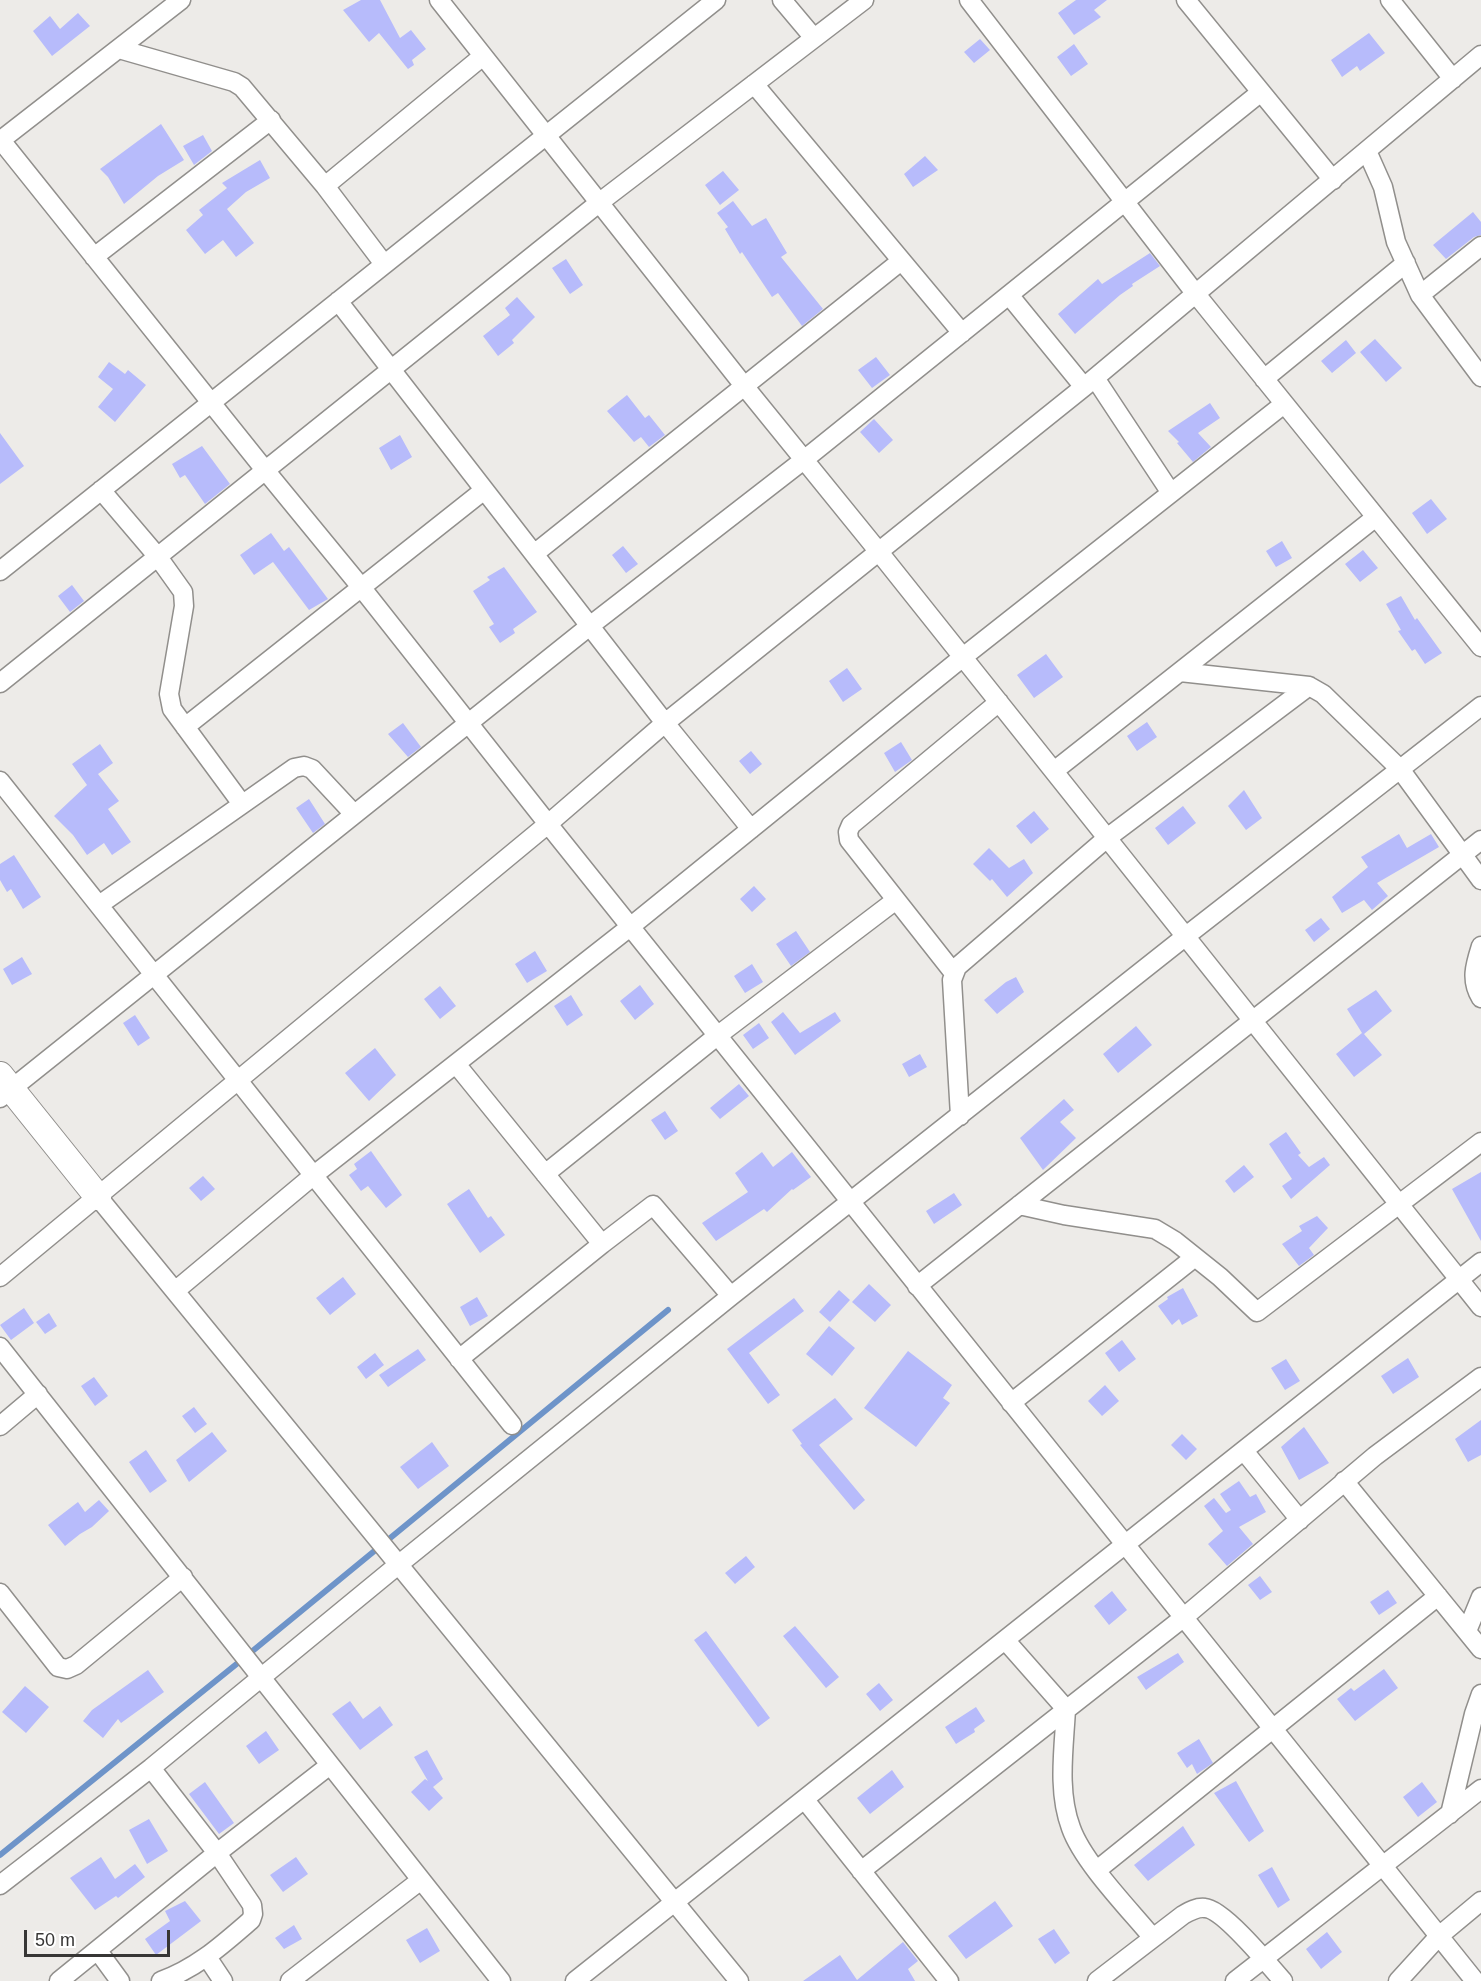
<!DOCTYPE html>
<style>
body{margin:0}
#map{position:relative;width:1481px;height:1981px;overflow:hidden;background:#edebe8;font-family:Helvetica,sans-serif}
canvas{display:block}
.scale{position:absolute;left:24px;top:1930px;width:146px;height:27px;box-sizing:border-box;border:3px solid #373635;border-top:0;padding-left:8px;font-size:18px;line-height:21px;white-space:nowrap;color:#373635;-webkit-text-stroke:4px #fff;paint-order:stroke}
</style>
<div id="map">
<canvas width="1481" height="1981"></canvas>
<div class="scale">50 m</div>
</div>
<script>
const c = document.querySelector('canvas').getContext('2d');
c.lineJoin = 'round';
function trace(path, color, width, dash) {
  c.strokeStyle = color;
  c.lineWidth = width;
  c.lineCap = dash ? 'butt' : 'round';
  c.setLineDash(dash || []);
  c.stroke(path);
}
function fill(path, color) {
  c.fillStyle = color;
  c.fill(path, 'evenodd');
}
trace(new Path2D(`
 M 0,1855 L 244,1658 L 668,1310`), '#6e94c9', 6);
fill(new Path2D(`
 M 361,0 L 380,0 L 400,38 L 411,30 L 426,49 L 412,60 L 414,65 L 408,69 L 379,33 L 369,42 L 343,10 Z
 M 1076,0 L 1107,0 L 1094,10 L 1101,17 L 1074,35 L 1058,13 Z
 M 78,13 L 90,26 L 52,56 L 33,31 L 50,16 L 60,29 Z
 M 1369,33 L 1385,53 L 1360,71 L 1357,66 L 1342,77 L 1331,60 Z
 M 980,39 L 990,50 L 974,63 L 964,52 Z
 M 1074,44 L 1088,64 L 1071,76 L 1057,57 Z
 M 161,124 L 184,160 L 158,176 L 124,204 L 108,177 L 100,169 Z
 M 203,135 L 212,151 L 194,165 L 183,146 Z
 M 925,156 L 938,170 L 913,187 L 904,174 Z
 M 260,160 L 270,178 L 246,192 L 227,209 L 254,243 L 236,257 L 223,240 L 205,254 L 186,230 L 203,215 L 199,210 L 227,188 L 222,183 Z
 M 723,171 L 739,190 L 720,205 L 705,185 Z
 M 733,201 L 752,226 L 766,218 L 787,253 L 781,257 L 823,309 L 802,326 L 778,293 L 772,297 L 742,252 L 740,254 L 725,229 L 728,227 L 717,213 Z
 M 1473,212 L 1481,222 L 1481,235 L 1474,237 L 1446,259 L 1433,245 Z
 M 1150,253 L 1160,266 L 1132,284 L 1133,286 L 1120,295 L 1075,334 L 1058,314 L 1098,279 L 1102,284 Z
 M 566,259 L 583,285 L 570,294 L 552,268 Z
 M 517,297 L 535,317 L 512,340 L 514,343 L 498,356 L 483,336 L 510,315 L 505,308 Z
 M 1375,339 L 1402,368 L 1386,382 L 1360,352 Z
 M 1346,340 L 1356,353 L 1332,373 L 1321,361 Z
 M 876,357 L 890,375 L 872,388 L 858,370 Z
 M 109,362 L 125,374 L 128,370 L 146,385 L 115,422 L 98,407 L 113,389 L 98,377 Z
 M 627,395 L 645,418 L 649,415 L 665,435 L 649,447 L 641,437 L 634,442 L 607,411 Z
 M 1210,403 L 1220,418 L 1198,433 L 1211,447 L 1193,462 L 1177,443 L 1179,442 L 1168,431 Z
 M 874,419 L 893,440 L 879,453 L 860,432 Z
 M 0,433 L 24,466 L 0,484 Z
 M 400,435 L 412,457 L 391,470 L 379,448 Z
 M 202,446 L 230,484 L 205,504 L 185,475 L 180,478 L 172,464 Z
 M 1431,499 L 1447,519 L 1427,534 L 1412,513 Z
 M 271,533 L 284,551 L 289,547 L 328,599 L 309,610 L 273,562 L 254,575 L 240,555 Z
 M 1282,541 L 1292,558 L 1276,567 L 1266,551 Z
 M 623,546 L 638,564 L 626,573 L 612,555 Z
 M 1363,550 L 1378,568 L 1360,582 L 1345,564 Z
 M 504,567 L 537,612 L 513,629 L 515,633 L 500,643 L 489,627 L 494,624 L 473,591 L 490,580 L 487,577 Z
 M 72,585 L 84,601 L 70,612 L 58,596 Z
 M 1401,596 L 1415,620 L 1417,618 L 1442,653 L 1425,664 L 1415,649 L 1412,651 L 1398,631 L 1401,630 L 1386,604 Z
 M 1046,654 L 1063,677 L 1034,698 L 1017,675 Z
 M 847,668 L 862,689 L 843,702 L 829,681 Z
 M 1147,722 L 1157,737 L 1137,751 L 1127,736 Z
 M 403,723 L 421,747 L 408,757 L 388,734 Z
 M 901,742 L 912,760 L 895,772 L 884,753 Z
 M 100,744 L 113,763 L 98,774 L 119,801 L 108,809 L 131,842 L 112,855 L 104,843 L 87,855 L 73,835 L 54,816 L 87,785 L 72,764 Z
 M 751,751 L 762,764 L 750,774 L 739,761 Z
 M 1244,790 L 1262,818 L 1246,830 L 1228,806 Z
 M 309,799 L 325,824 L 313,833 L 296,808 Z
 M 1183,806 L 1196,823 L 1168,845 L 1155,828 Z
 M 1034,811 L 1049,829 L 1031,844 L 1016,826 Z
 M 1399,834 L 1407,848 L 1431,834 L 1439,847 L 1377,883 L 1388,896 L 1372,910 L 1364,900 L 1342,913 L 1332,897 L 1368,867 L 1361,857 Z
 M 989,848 L 1009,868 L 1024,859 L 1033,873 L 1007,897 L 992,879 L 990,881 L 973,864 Z
 M 14,855 L 41,897 L 23,909 L 11,889 L 7,892 L 0,880 L 0,864 Z
 M 754,886 L 766,899 L 752,912 L 740,899 Z
 M 1321,918 L 1330,929 L 1314,942 L 1305,930 Z
 M 796,931 L 810,952 L 791,966 L 776,944 Z
 M 535,951 L 547,971 L 527,983 L 515,964 Z
 M 22,957 L 32,974 L 12,985 L 3,969 Z
 M 752,964 L 763,982 L 745,993 L 734,976 Z
 M 1016,977 L 1024,992 L 997,1014 L 984,1000 L 1006,982 Z
 M 640,985 L 654,1004 L 635,1020 L 620,1001 Z
 M 440,986 L 456,1006 L 440,1019 L 424,999 Z
 M 1376,990 L 1392,1011 L 1364,1034 L 1382,1055 L 1354,1077 L 1336,1054 L 1362,1033 L 1347,1009 Z
 M 571,995 L 583,1015 L 567,1026 L 554,1006 Z
 M 783,1012 L 800,1033 L 835,1012 L 841,1021 L 795,1055 L 771,1022 Z
 M 135,1015 L 150,1038 L 138,1046 L 123,1023 Z
 M 759,1023 L 769,1038 L 753,1049 L 743,1035 Z
 M 1136,1026 L 1152,1045 L 1118,1073 L 1103,1054 Z
 M 375,1048 L 396,1075 L 369,1101 L 345,1073 Z
 M 920,1054 L 927,1067 L 909,1077 L 902,1064 Z
 M 739,1084 L 749,1096 L 720,1119 L 710,1108 Z
 M 1064,1099 L 1074,1110 L 1060,1122 L 1076,1138 L 1043,1170 L 1020,1138 Z
 M 665,1111 L 678,1131 L 665,1140 L 651,1120 Z
 M 1286,1132 L 1301,1153 L 1298,1155 L 1309,1167 L 1324,1157 L 1330,1165 L 1291,1199 L 1282,1186 L 1292,1179 L 1269,1144 Z
 M 371,1151 L 402,1195 L 386,1208 L 368,1186 L 361,1191 L 349,1175 L 357,1169 L 354,1164 Z
 M 762,1152 L 773,1167 L 792,1152 L 811,1177 L 793,1190 L 792,1189 L 767,1212 L 764,1209 L 716,1241 L 702,1223 L 748,1192 L 735,1173 Z
 M 1244,1165 L 1254,1177 L 1234,1193 L 1225,1181 Z
 M 1481,1172 L 1481,1241 L 1452,1189 Z
 M 203,1176 L 215,1189 L 201,1201 L 189,1188 Z
 M 469,1189 L 488,1218 L 491,1216 L 505,1235 L 480,1253 L 447,1204 Z
 M 954,1193 L 962,1205 L 934,1224 L 926,1211 Z
 M 1317,1216 L 1328,1228 L 1309,1248 L 1314,1255 L 1299,1266 L 1282,1244 L 1302,1231 L 1299,1226 Z
 M 343,1277 L 356,1294 L 330,1315 L 316,1298 Z
 M 869,1284 L 891,1305 L 875,1322 L 852,1302 Z
 M 1183,1288 L 1198,1316 L 1182,1325 L 1179,1319 L 1172,1325 L 1158,1306 L 1168,1299 L 1167,1297 Z
 M 839,1290 L 850,1300 L 830,1322 L 819,1312 Z
 M 477,1297 L 488,1316 L 470,1326 L 460,1307 Z
 M 794,1298 L 804,1311 L 749,1353 L 780,1395 L 768,1404 L 727,1349 Z
 M 24,1308 L 34,1323 L 11,1340 L 0,1325 Z
 M 49,1313 L 57,1326 L 45,1334 L 36,1322 Z
 M 829,1326 L 855,1348 L 832,1376 L 806,1354 Z
 M 1122,1340 L 1136,1359 L 1119,1372 L 1105,1353 Z
 M 418,1349 L 426,1360 L 388,1387 L 379,1375 Z
 M 908,1351 L 952,1385 L 943,1398 L 950,1403 L 916,1447 L 864,1408 Z
 M 375,1353 L 384,1365 L 366,1379 L 357,1367 Z
 M 1408,1358 L 1419,1377 L 1393,1394 L 1381,1376 Z
 M 1286,1359 L 1300,1381 L 1285,1390 L 1271,1368 Z
 M 94,1377 L 108,1396 L 95,1406 L 81,1386 Z
 M 1105,1385 L 1119,1401 L 1102,1416 L 1088,1401 Z
 M 835,1398 L 853,1419 L 819,1445 L 865,1500 L 854,1510 L 800,1445 L 802,1444 L 792,1430 Z
 M 194,1407 L 207,1424 L 195,1433 L 182,1416 Z
 M 1481,1420 L 1481,1455 L 1468,1462 L 1455,1439 Z
 M 1304,1427 L 1329,1463 L 1299,1480 L 1281,1447 Z
 M 212,1432 L 227,1451 L 189,1482 L 176,1460 Z
 M 1182,1434 L 1197,1449 L 1186,1460 L 1171,1445 Z
 M 432,1442 L 449,1466 L 418,1489 L 400,1467 Z
 M 146,1450 L 167,1481 L 150,1493 L 129,1462 Z
 M 1239,1481 L 1250,1497 L 1256,1494 L 1266,1512 L 1239,1527 L 1253,1544 L 1227,1566 L 1208,1544 L 1223,1531 L 1204,1506 L 1214,1498 L 1226,1513 L 1231,1510 L 1220,1494 Z
 M 99,1500 L 109,1511 L 92,1527 L 80,1534 L 65,1546 L 48,1525 L 78,1502 L 85,1512 Z
 M 746,1556 L 755,1567 L 735,1584 L 725,1573 Z
 M 1260,1576 L 1272,1592 L 1260,1600 L 1248,1585 Z
 M 1388,1590 L 1397,1603 L 1379,1615 L 1370,1602 Z
 M 1112,1591 L 1127,1610 L 1109,1625 L 1094,1606 Z
 M 795,1626 L 839,1677 L 826,1688 L 783,1636 Z
 M 706,1631 L 770,1718 L 758,1727 L 694,1640 Z
 M 1178,1653 L 1184,1662 L 1146,1690 L 1137,1677 Z
 M 1384,1669 L 1398,1688 L 1355,1721 L 1337,1699 L 1351,1688 L 1354,1691 Z
 M 148,1670 L 164,1692 L 121,1723 L 118,1719 L 103,1738 L 83,1721 L 92,1710 Z
 M 879,1683 L 893,1700 L 880,1711 L 866,1694 Z
 M 25,1686 L 49,1707 L 26,1733 L 2,1712 Z
 M 350,1701 L 363,1719 L 380,1706 L 393,1725 L 360,1750 L 332,1714 Z
 M 976,1707 L 985,1721 L 974,1729 L 975,1732 L 956,1744 L 945,1727 Z
 M 266,1731 L 279,1750 L 259,1764 L 246,1746 Z
 M 1199,1739 L 1213,1763 L 1197,1774 L 1192,1764 L 1187,1768 L 1177,1753 Z
 M 427,1750 L 443,1779 L 433,1787 L 443,1798 L 429,1811 L 411,1792 L 425,1779 L 428,1781 L 414,1757 Z
 M 892,1770 L 904,1787 L 870,1814 L 857,1798 Z
 M 1236,1781 L 1264,1831 L 1249,1842 L 1214,1793 Z
 M 205,1782 L 234,1823 L 219,1834 L 189,1794 Z
 M 1422,1782 L 1437,1802 L 1418,1817 L 1403,1797 Z
 M 149,1819 L 168,1851 L 147,1864 L 129,1830 Z
 M 1183,1826 L 1195,1845 L 1148,1881 L 1134,1865 Z
 M 101,1857 L 115,1879 L 135,1864 L 145,1877 L 118,1898 L 116,1896 L 95,1910 L 70,1878 Z
 M 296,1857 L 308,1874 L 283,1892 L 270,1875 Z
 M 1272,1867 L 1290,1900 L 1278,1908 L 1258,1875 Z
 M 185,1901 L 201,1921 L 156,1955 L 145,1939 L 170,1921 L 165,1911 Z
 M 995,1901 L 1013,1926 L 966,1959 L 948,1936 Z
 M 294,1925 L 302,1939 L 284,1949 L 275,1938 Z
 M 427,1928 L 440,1951 L 420,1963 L 406,1940 Z
 M 1054,1929 L 1070,1953 L 1055,1964 L 1038,1939 Z
 M 1327,1932 L 1342,1952 L 1321,1969 L 1306,1949 Z
 M 903,1942 L 918,1961 L 908,1969 L 915,1981 L 803,1981 L 840,1955 L 857,1980 Z`), '#b7bbfb');
const street = new Path2D(`
 M 439,0 L 745,387 L 879,552 L 1481,1307
 M 782,0 L 814,38
 M 969,0 L 1195,293 L 1481,647
 M 1186,0 L 1333,180
 M 1390,0 L 1453,79
 M 119,49 L 234,82 L 242,87 L 325,186 L 384,264
 M 754,84 L 962,333
 M 0,139 L 265,470 L 361,587 L 548,824 L 1475,1981
 M 1,140 L 181,0
 M 1367,151 L 1383,187 L 1396,242 L 1420,295 L 1481,377
 M 325,186 L 483,56
 M 94,257 L 271,120
 M 1009,295 L 1084,387
 M 1420,295 L 1481,246
 M 338,301 L 665,723 L 751,829
 M 1095,378 L 1171,493
 M 1264,379 L 1406,263
 M 101,490 L 158,557 L 183,592 L 184,606 L 169,694 L 172,709 L 242,804
 M 534,554 L 901,261
 M 0,571 L 716,0
 M 1180,672 L 1309,686 L 1323,694 L 1400,769 L 1481,880
 M 0,683 L 600,202 L 864,0
 M 185,727 L 483,491
 M 1054,771 L 1376,517
 M 0,781 L 512,1425
 M 99,905 L 294,768 L 304,766 L 312,769 L 354,814
 M 1481,946 C 1475,965 1470,980 1481,998
 M 953,972 L 849,840 L 848,832 L 851,825 L 999,702
 M 456,1064 L 602,1244 L 653,1205 L 731,1296
 M 0,1098 L 591,625 L 805,459 L 1261,92
 M 960,1116 L 952,980 L 957,967 L 1107,838 L 1309,686
 M 545,1174 L 717,1036 L 896,900
 M 98,1197 L 739,1981
 M 1019,1205 L 1064,1215 L 1155,1229 L 1175,1241 L 1220,1277 L 1257,1312 L 1481,1142
 M 0,1277 L 548,824 L 665,723 L 1084,387 L 1481,55
 M 917,1286 L 1481,840
 M 175,1291 L 314,1175 L 630,927 L 963,657 L 1284,404
 M 0,1347 L 501,1981
 M 459,1359 L 602,1244
 M 1011,1403 L 1195,1257
 M 0,1426 L 38,1394
 M 1244,1451 L 1300,1520
 M 1344,1481 L 1481,1649
 M 0,1593 L 58,1667 L 67,1669 L 76,1665 L 183,1577
 M 1467,1631 L 1481,1597
 M 1006,1641 L 1066,1709 C 1064,1748 1057,1791 1071,1828 C 1083,1862 1129,1909 1153,1938
 M 151,1768 L 217,1853 L 252,1905 L 253,1914 L 251,1920 C 222,1945 197,1968 161,1981
 M 805,1800 L 949,1981
 M 1450,1814 L 1474,1714 L 1481,1694
 M 1097,1870 L 1438,1596
 M 861,1871 L 1183,1618 L 1375,1456 L 1481,1377
 M 0,1885 L 151,1768 L 398,1565 L 731,1296 L 1186,936 L 1481,706
 M 98,1951 L 120,1981
 M 207,1957 L 223,1981
 M 59,1981 L 217,1853 L 330,1765
 M 290,1981 L 421,1880
 M 575,1981 L 1481,1262
 M 1097,1981 L 1183,1915 C 1190,1911 1197,1907 1205,1908 C 1223,1909 1270,1966 1283,1981
 M 1235,1981 L 1481,1789
 M 1398,1981 L 1439,1936 L 1481,1901`);
const secondary = new Path2D(`
 M 0,1075 L 98,1197`);
trace(street, '#918f8c', 21);
trace(secondary, '#918f8c', 28);
trace(street, '#fff', 18);
trace(secondary, '#fff', 26);
</script>
